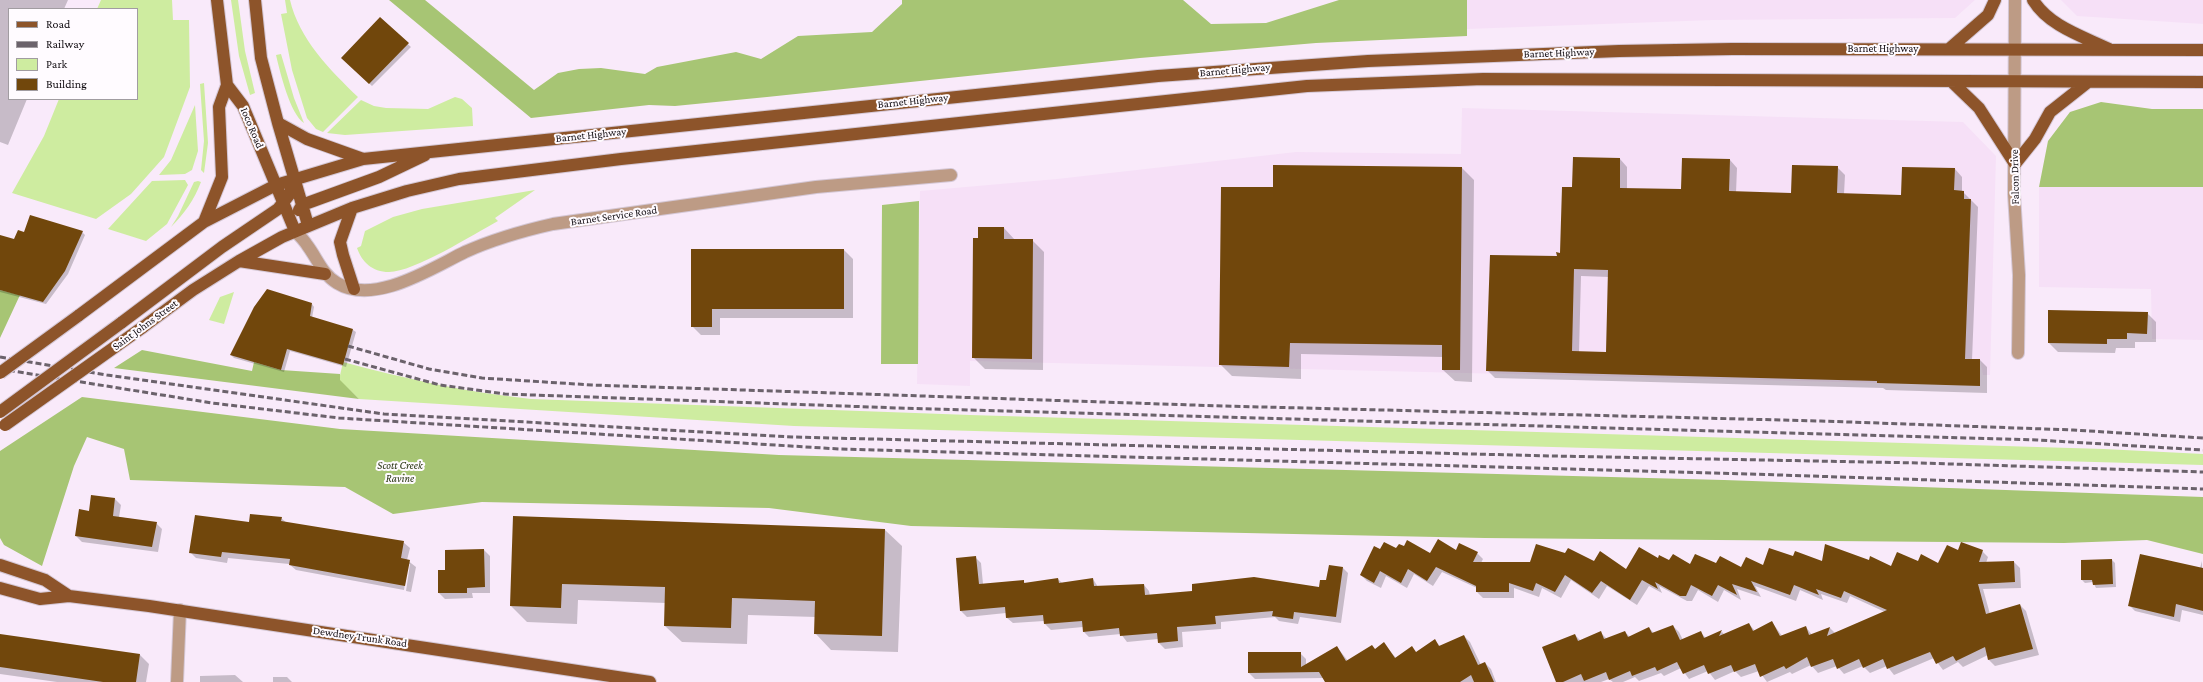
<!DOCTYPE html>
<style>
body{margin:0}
#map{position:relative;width:2203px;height:682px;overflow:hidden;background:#f9eafa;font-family:"Crimson Pro",serif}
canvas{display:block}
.legend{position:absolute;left:8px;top:8px;width:130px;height:92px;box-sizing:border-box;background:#fffbff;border:1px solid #a19ca1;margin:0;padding:5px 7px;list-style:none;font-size:12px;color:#130e13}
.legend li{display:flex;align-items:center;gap:8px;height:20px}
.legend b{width:20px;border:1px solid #a19ca1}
</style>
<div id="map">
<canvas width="2203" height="682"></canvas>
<ul class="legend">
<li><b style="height:5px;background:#8d542a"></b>Road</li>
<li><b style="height:5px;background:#6b626b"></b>Railway</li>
<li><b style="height:11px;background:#ceeca0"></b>Park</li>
<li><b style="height:11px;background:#71470c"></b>Building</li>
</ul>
</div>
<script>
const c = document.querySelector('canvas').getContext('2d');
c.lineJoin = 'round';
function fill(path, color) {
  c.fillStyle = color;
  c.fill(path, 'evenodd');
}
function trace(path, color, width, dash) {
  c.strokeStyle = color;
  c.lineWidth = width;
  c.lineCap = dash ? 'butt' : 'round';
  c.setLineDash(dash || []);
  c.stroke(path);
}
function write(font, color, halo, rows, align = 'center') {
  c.font = font + ' "Crimson Pro",serif';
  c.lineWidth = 4;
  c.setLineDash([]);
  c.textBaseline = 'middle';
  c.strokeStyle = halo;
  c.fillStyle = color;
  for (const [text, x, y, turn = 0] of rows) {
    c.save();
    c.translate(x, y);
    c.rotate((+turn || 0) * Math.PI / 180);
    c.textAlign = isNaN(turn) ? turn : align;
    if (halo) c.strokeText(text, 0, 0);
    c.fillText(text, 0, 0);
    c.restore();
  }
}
fill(new Path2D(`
 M 1467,0 L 1975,0 L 1955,18 L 1713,20 L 1467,29 Z
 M 2061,0 L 2203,0 L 2203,24 L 2077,16 Z
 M 1462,108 L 1963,122 L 1996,156 L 1990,375 L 1983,375 L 1980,359 L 1878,356 L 1877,383 L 970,361 L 970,386 L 917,384 L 920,191 L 1057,179 L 1296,152 L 1461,154 Z
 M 2039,187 L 2203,187 L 2203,340 L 2152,339 L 2151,289 L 2039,287 Z`), '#f6e0f7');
fill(new Path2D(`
 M 101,0 L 172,0 L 173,20 L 189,20 L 190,87 L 164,157 L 131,194 L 96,219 L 12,193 L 44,136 L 59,99 L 137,99 L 137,9 L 97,9 Z
 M 231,0 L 238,0 L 245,51 L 255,93 L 250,95 L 239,56 Z
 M 285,0 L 290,0 C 299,39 330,70 358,97 L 323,132 L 316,129 L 307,118 L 292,70 L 281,14 L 287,13 Z
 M 281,54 L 294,98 L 304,123 C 290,114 280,72 276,55 Z
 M 204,83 L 208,143 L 204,173 L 201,170 L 204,141 L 200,84 Z
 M 455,97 L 462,99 L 472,108 L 473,126 L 345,135 L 327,133 L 361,100 L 374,106 L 386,108 L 428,109 Z
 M 195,105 L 198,151 L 192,170 L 185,174 L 159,175 L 171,160 Z
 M 185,180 L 188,185 L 167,224 L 146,241 L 108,229 L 152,181 Z
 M 198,181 L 201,182 C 194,200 185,213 171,227 L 178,216 L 194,182 Z
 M 535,190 L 495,218 L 498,221 C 474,234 414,272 389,272 C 372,272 362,262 357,248 L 361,246 L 365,231 L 393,217 L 422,209 Z
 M 234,292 L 224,324 L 209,320 L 220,297 Z
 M 343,362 C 406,379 466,392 531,399 L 970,415 L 2104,449 L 2203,454 L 2203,465 L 794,426 L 359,399 L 339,380 Z`), '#ceeca0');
fill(new Path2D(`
 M 389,0 L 425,0 L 534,90 L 558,73 L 579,69 L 601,68 L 645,74 L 657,67 L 736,52 L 761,59 L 798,36 L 872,32 L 902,4 L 902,0 L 1183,0 L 1211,24 L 1266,23 L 1339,0 L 1467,0 L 1467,36 L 1316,43 L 1140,58 L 767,97 L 675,106 L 649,105 L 531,118 Z
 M 2101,102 L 2152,109 L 2203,109 L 2203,187 L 2039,187 L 2048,141 L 2070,112 Z
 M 919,201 L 918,364 L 881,364 L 882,205 Z
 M 0,290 L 20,295 L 0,338 Z
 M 142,350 L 252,371 L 254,362 L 281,370 L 340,374 L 340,380 L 359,399 L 114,368 Z
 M 82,397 L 340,429 L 779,455 L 1724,480 L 2203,497 L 2203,554 L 2147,540 L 2064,543 L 1485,538 L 911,526 L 769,508 L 482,502 L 393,514 L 345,487 L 130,480 L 124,449 L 87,437 L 74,466 L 42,566 L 4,545 L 0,538 L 0,451 Z`), '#a7c574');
fill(new Path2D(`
 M 0,0 L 68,0 L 64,9 L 9,9 L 9,99 L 27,99 L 8,145 L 0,142 Z
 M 380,19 L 411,47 L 372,86 L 343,58 Z
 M 1620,159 L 1627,167 L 1627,189 L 1682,190 L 1730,160 L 1737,168 L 1736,193 L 1792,194 L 1837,167 L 1845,175 L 1844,194 L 1902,196 L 1955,169 L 1962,177 L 1962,191 L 1978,207 L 1972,360 L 1980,360 L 1987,367 L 1987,393 L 1886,390 L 1883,388 L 1495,378 L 1487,370 L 1561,255 L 1573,188 ZM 1581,276 L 1609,277 L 1607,353 L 1579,352 Z
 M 1274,166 L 1462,168 L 1474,180 L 1472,382 L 1455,381 L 1443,370 L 1443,357 L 1301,354 L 1301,379 L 1232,376 L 1220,364 L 1274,188 Z
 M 1004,228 L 1015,240 L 1032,240 L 1044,252 L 1043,370 L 985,369 L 973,357 L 979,239 Z
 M 82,232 L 85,235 L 68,274 L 46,304 L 0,292 L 0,236 L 14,241 L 24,233 Z
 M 692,250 L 844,250 L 853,259 L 853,318 L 720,318 L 720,335 L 701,335 L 692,326 Z
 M 312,304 L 314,307 L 312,318 L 353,330 L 356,332 L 346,367 L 290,351 L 284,372 L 234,358 L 231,355 Z
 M 2147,313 L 2156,322 L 2156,342 L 2135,342 L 2135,348 L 2116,348 L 2115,353 L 2058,352 L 2049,343 Z
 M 92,496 L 115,499 L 121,505 L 119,517 L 156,523 L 162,529 L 158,552 L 82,542 L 76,536 L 90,512 Z
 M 514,517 L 885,530 L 902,546 L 898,652 L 831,650 L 815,633 L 816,617 L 748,615 L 747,644 L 682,642 L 665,626 L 666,603 L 578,600 L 577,624 L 527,622 L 511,606 Z
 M 281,518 L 287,523 L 403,542 L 410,548 L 407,560 L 416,567 L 411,592 L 406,591 L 410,564 L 408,564 L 404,590 L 296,570 L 289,564 L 228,558 L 227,563 L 196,558 L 190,552 L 250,524 Z
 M 1396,549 L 1430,554 L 1456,551 L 1477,553 L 1483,559 L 1481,563 L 1594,562 L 1626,570 L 1658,559 L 1691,565 L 1716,565 L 1741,568 L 1764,567 L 1794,558 L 1823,562 L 1869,562 L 1892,567 L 1918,562 L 1939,564 L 1959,552 L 1982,551 L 1988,557 L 1986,563 L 2014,562 L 2020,568 L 2021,588 L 1983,589 L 1990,614 L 2020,605 L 2026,611 L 2039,655 L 1995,666 L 1989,660 L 1988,655 L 1963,667 L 1958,662 L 1943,670 L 1934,658 L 1894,675 L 1887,666 L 1870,673 L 1863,666 L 1844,674 L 1837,666 L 1818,673 L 1811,665 L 1792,674 L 1790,672 L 1767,682 L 1759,671 L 1741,677 L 1735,671 L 1715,680 L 1708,671 L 1689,679 L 1681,668 L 1664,676 L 1661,673 L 1639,681 L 1635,677 L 1623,682 L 1613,682 L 1609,679 L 1601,682 L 1557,682 L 1575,635 L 1581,641 L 1601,633 L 1607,639 L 1625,632 L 1630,637 L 1649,628 L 1654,633 L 1673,626 L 1679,632 L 1683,640 L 1701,633 L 1706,638 L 1722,632 L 1725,635 L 1749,624 L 1755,631 L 1772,622 L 1782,636 L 1806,627 L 1812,635 L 1830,628 L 1835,633 L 1885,612 L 1850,596 L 1847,603 L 1821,594 L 1823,600 L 1800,590 L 1796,601 L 1755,586 L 1761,597 L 1737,589 L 1741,600 L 1724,590 L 1718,602 L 1698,590 L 1692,601 L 1687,601 L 1659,586 L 1662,593 L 1649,586 L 1637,605 L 1607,586 L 1599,599 L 1571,580 L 1561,598 L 1542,588 L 1539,597 L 1514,588 L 1514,598 L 1483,598 L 1477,592 L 1477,588 L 1442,572 L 1433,586 L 1414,574 L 1407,588 L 1386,576 L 1381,588 L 1367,581 L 1361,575 L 1380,550 Z
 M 484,550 L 490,556 L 490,593 L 472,593 L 473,598 L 445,599 L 439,593 L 446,570 Z
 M 975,557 L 981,563 L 983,584 L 1024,582 L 1026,584 L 1058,579 L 1062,583 L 1093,579 L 1098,587 L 1144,585 L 1149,591 L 1150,596 L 1320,588 L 1342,567 L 1348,573 L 1341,623 L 1300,617 L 1298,624 L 1279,621 L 1275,617 L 1221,622 L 1221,629 L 1182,632 L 1183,647 L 1165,649 L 1159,643 L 1158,639 L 1127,642 L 1121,634 L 1089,637 L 1084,632 L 1083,627 L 1051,630 L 1045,624 L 1044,621 L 1013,623 L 1007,618 L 1006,613 L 967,617 L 961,611 Z
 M 2112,560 L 2115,563 L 2116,587 L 2096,588 L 2093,582 L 2085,583 L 2082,580 Z
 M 2202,561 L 2203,615 L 2182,610 L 2180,622 L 2135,611 L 2129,605 L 2200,568 Z
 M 0,635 L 140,655 L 149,664 L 146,682 L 57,682 L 0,674 Z
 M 1464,636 L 1470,642 L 1481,665 L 1485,663 L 1491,669 L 1496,682 L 1326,682 L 1324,678 L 1255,679 L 1249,673 L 1300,653 L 1306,659 L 1306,665 L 1337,647 L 1348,661 L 1375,650 L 1384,644 L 1396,658 L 1417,653 L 1435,641 L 1441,647 Z
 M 235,675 L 243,682 L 200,682 L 200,676 Z
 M 273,677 L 287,677 L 292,682 L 313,682 L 273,682 Z`), '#0003');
fill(new Path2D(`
 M 380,17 L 409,43 L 369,84 L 341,58 Z
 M 1573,157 L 1620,158 L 1620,188 L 1681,189 L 1682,158 L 1730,159 L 1729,191 L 1791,193 L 1792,165 L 1838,166 L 1837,193 L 1901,195 L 1902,167 L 1955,168 L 1954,190 L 1964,191 L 1964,199 L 1971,199 L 1965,359 L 1980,359 L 1980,386 L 1877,383 L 1877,381 L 1486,371 L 1490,255 L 1557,256 L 1556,252 L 1560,253 L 1562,187 L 1572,187 ZM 1574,269 L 1608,270 L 1606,352 L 1572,351 Z
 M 1273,165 L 1462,167 L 1460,370 L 1442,370 L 1442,345 L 1290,343 L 1289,367 L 1219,365 L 1221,187 L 1273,187 Z
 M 30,215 L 83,231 L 65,271 L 43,302 L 0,290 L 0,235 L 14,239 L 18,230 L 24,232 Z
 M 978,227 L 1004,227 L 1004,239 L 1033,239 L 1032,359 L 972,358 L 973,238 L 978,238 Z
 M 691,249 L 844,249 L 844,309 L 712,309 L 712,327 L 691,327 Z
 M 267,289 L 312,303 L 310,316 L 353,329 L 343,365 L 287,349 L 281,370 L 230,355 L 254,307 Z
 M 2048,310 L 2148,312 L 2147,334 L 2127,333 L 2127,339 L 2107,339 L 2107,344 L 2048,343 Z
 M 91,495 L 115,498 L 113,516 L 157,522 L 152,547 L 75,536 L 79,509 L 89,511 Z
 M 250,514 L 282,517 L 281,521 L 404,541 L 401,558 L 410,560 L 405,586 L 289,565 L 290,559 L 222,552 L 221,557 L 189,553 L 195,515 L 249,522 Z
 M 513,516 L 885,529 L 882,636 L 814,634 L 815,601 L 732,598 L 731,628 L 664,626 L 665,587 L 562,584 L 561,608 L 510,606 Z
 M 1438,539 L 1456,550 L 1459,543 L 1478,552 L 1473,562 L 1530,562 L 1536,544 L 1565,553 L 1568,548 L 1594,561 L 1600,551 L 1626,569 L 1639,547 L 1658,558 L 1659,555 L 1669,560 L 1673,554 L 1690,564 L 1695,554 L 1716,563 L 1720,556 L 1741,567 L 1746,557 L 1763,565 L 1769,548 L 1793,556 L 1795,551 L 1822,561 L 1825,544 L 1869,560 L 1870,556 L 1891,566 L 1897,552 L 1918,561 L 1921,554 L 1938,563 L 1947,545 L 1958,550 L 1961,542 L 1983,550 L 1979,562 L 2014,561 L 2015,582 L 1978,584 L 1986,614 L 2020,604 L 2033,649 L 1988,660 L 1985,647 L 1956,661 L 1953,656 L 1936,664 L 1930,652 L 1887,669 L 1883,659 L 1863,668 L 1859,659 L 1837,669 L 1833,659 L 1811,667 L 1807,657 L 1786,669 L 1784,666 L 1760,677 L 1755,664 L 1734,672 L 1731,665 L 1708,674 L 1704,665 L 1683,674 L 1677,662 L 1657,671 L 1655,667 L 1632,676 L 1630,671 L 1609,680 L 1606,672 L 1584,681 L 1581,674 L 1563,682 L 1556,682 L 1542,647 L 1575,634 L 1578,641 L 1601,631 L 1604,639 L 1625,631 L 1628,637 L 1649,627 L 1652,633 L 1673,625 L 1680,640 L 1701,631 L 1704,638 L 1722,630 L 1719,636 L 1749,623 L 1753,631 L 1772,621 L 1780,636 L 1806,626 L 1809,635 L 1830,627 L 1827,636 L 1887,610 L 1844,591 L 1841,598 L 1816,589 L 1819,595 L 1794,585 L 1790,595 L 1751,581 L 1757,592 L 1732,584 L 1737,595 L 1718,585 L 1712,596 L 1691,585 L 1686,596 L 1680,596 L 1655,582 L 1658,589 L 1642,580 L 1630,600 L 1601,581 L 1592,593 L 1565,575 L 1555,592 L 1536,583 L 1533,591 L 1509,583 L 1509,592 L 1476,592 L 1476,586 L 1436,567 L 1427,581 L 1408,569 L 1401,583 L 1380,571 L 1374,583 L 1360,575 L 1374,546 L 1380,549 L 1384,542 L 1396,548 L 1399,544 L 1404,546 L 1407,540 L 1430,553 Z
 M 484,549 L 485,587 L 467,588 L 467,593 L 438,593 L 438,570 L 445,570 L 445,550 Z
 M 2140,554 L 2203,568 L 2203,611 L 2176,604 L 2174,617 L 2128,606 Z
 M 976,556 L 979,584 L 1024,580 L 1024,583 L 1058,578 L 1059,583 L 1093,578 L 1094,586 L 1144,584 L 1145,595 L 1192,591 L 1192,584 L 1254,577 L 1319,587 L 1320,580 L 1326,580 L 1329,565 L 1343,567 L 1336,617 L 1294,612 L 1293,619 L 1272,616 L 1273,611 L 1215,616 L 1216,624 L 1177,627 L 1178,641 L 1158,643 L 1157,633 L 1120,636 L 1119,628 L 1083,632 L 1082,621 L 1044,624 L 1043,615 L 1006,618 L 1005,607 L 960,611 L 956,558 Z
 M 2112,559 L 2113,584 L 2093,585 L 2092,580 L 2081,580 L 2081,560 Z
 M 0,634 L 140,654 L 136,682 L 103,682 L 0,667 Z
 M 1464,635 L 1478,665 L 1485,662 L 1494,682 L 1474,682 L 1471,675 L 1460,682 L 1325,682 L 1319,672 L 1248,673 L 1248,652 L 1301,652 L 1301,667 L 1337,646 L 1346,661 L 1372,645 L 1375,649 L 1384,642 L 1395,658 L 1412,646 L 1416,652 L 1435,639 L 1439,646 Z`), '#71470c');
const minor = new Path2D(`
 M 2015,0 L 2014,194 L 2019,275 L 2018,353
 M 295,231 C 299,235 304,240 307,245 C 317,258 322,274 337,283 C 374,306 432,268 465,252 C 494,239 522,231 553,224 L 816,187 L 951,175
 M 177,682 L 180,610`);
const major = new Path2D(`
 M 217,0 L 227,85 L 243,106 L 295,231
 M 255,0 L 261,58 L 278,123 L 308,225
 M 2033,0 C 2049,26 2082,36 2109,49
 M 1949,49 L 1988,15 L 1995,0
 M 1951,81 L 1979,108 L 2015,164 L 2035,139 L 2050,112 L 2088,82
 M 278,123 L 307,139 L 363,159
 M 352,208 L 340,242 L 343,255 L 354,289
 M 299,210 L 302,205 L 379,177 L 425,155
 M 204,222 L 222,177 L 219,107 L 227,85
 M 239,261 L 325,274
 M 78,316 L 204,222 L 276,185 L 363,159 L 1158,76 L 1368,61 L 1619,51 L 1732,49 L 2203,50
 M 121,323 L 222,247 L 278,209 L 289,195 L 295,178
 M 143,327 L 193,290 L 239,261 L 282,237 L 352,208 L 407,191 L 459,179 L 621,159 L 1307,86 L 1483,79 L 2203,82
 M 0,565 L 45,580 L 69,596
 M 0,588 L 40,599 L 69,596 L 149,606 L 650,682`);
trace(minor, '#d4c7d5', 14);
trace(major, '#d4c7d5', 14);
trace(minor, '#bd9b85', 12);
trace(major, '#8d542a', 12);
trace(new Path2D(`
 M 348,346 L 429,369 L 482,378 L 592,385 L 1223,406 L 1821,421 L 2073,430 L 2203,438
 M 0,357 L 107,375 L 384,414 L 792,437 L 1553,456 L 1920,463 L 2203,472
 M 345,359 L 440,385 L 505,394 L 899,408 L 2037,440 L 2203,450
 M 0,369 L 212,403 L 339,418 L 839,449 L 1750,474 L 2203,489`), '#6b626b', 3, [6, 3]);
const majorBridge = new Path2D(`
 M 0,373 L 78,316
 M 0,412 L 121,323
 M 5,425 L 143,327`);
trace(majorBridge, '#d4c7d5', 14, []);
trace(majorBridge, '#8d542a', 12);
write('11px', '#130e13', '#fffbff', [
 ["Barnet Highway",1883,49],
 ["Barnet Highway",1559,53,-2],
 ["Barnet Highway",1235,70,-5],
 ["Barnet Highway",913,101,-6],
 ["Ioco Road",252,128,67],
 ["Barnet Highway",591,135,-6],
 ["Falcon Drive",2015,177,-91],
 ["Barnet Service Road",614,216,-8],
 ["Saint Johns Street",145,325,-36],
 ["Dewdney Trunk Road",360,637,8]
]);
write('italic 11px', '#283411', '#fffbff', [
 ["Scott Creek",400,466],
 ["Ravine",400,479]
]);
</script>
